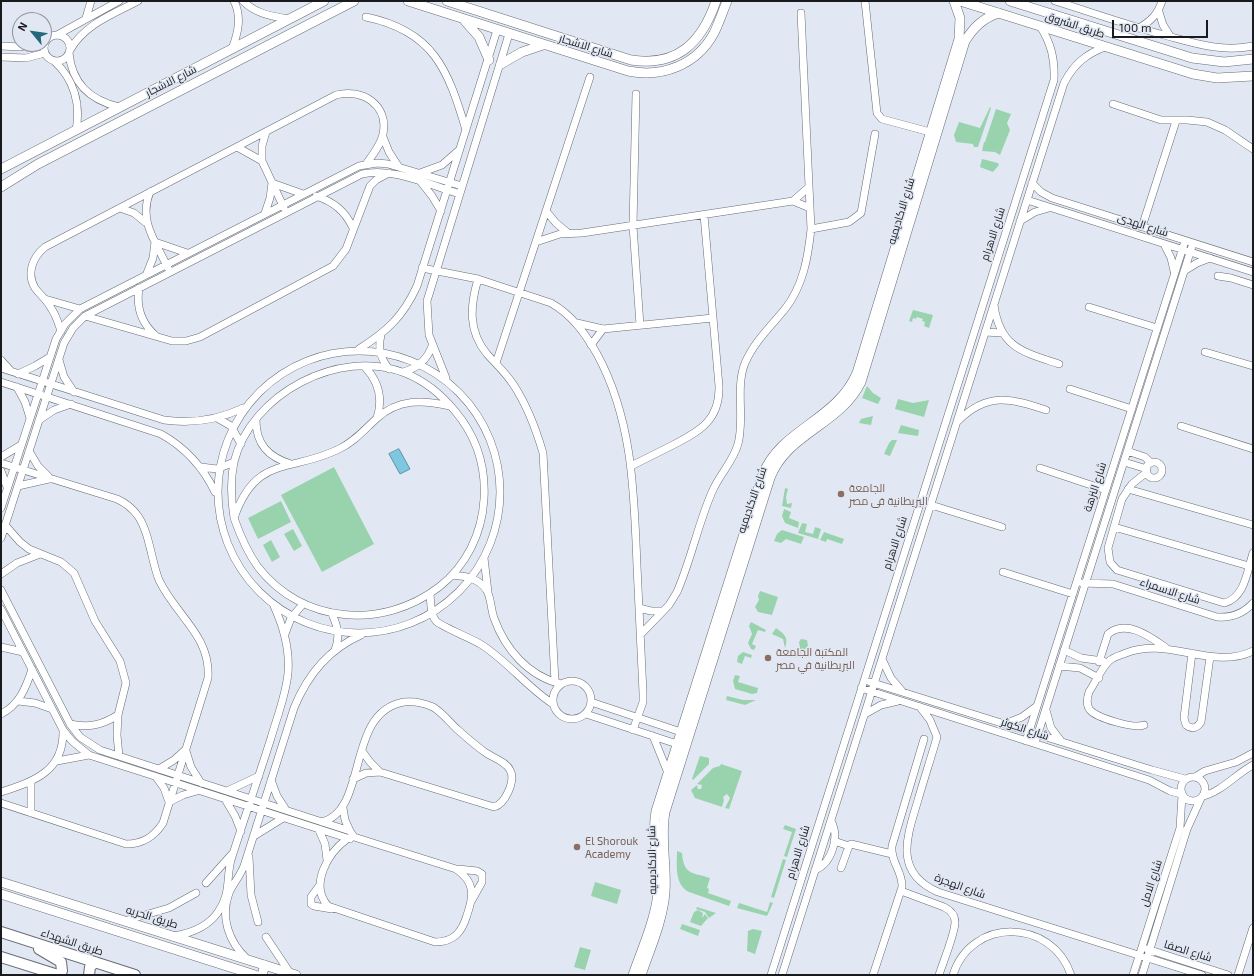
<!DOCTYPE html>
<meta charset="utf-8">
<style>
body{margin:0}
#map{position:relative;width:1254px;height:976px;overflow:hidden;background:#e2e8f3;font-family:"Exo 2",sans-serif}
canvas{display:block}
.frame{position:absolute;inset:0;border:2px solid #181a1e;pointer-events:none}
.north{position:absolute;left:12px;top:12px;width:40px;height:40px;box-sizing:border-box;background:#e2e8f3;border:1px solid #91969e;border-radius:50%;rotate:299deg;font-size:11px;font-weight:700;line-height:16px;text-align:center;color:#181a1e}
.north::after{content:'';display:block;margin:auto;width:14px;height:18px;background:#26687b;clip-path:polygon(50% 0,100% 100%,50% 72%,0 100%)}
.scale{position:absolute;left:1112px;top:20px;width:96px;height:18px;box-sizing:border-box;border:2px solid #181a1e;border-top:0;padding-left:5px;font-size:12px;line-height:14px;white-space:nowrap;color:#181a1e;-webkit-text-stroke:3px #e2e8f3;paint-order:stroke}
</style>
<div id="map">
<canvas width="1254" height="976"></canvas>
<div class="frame"></div>
<div class="north">N</div>
<div class="scale">100 m</div>
</div>
<script>
const c = document.querySelector('canvas').getContext('2d');
c.lineJoin = 'round';
function fill(path, color) {
  c.fillStyle = color;
  c.fill(path, 'evenodd');
}
function trace(path, color, width, dash) {
  c.strokeStyle = color;
  c.lineWidth = width;
  c.lineCap = dash ? 'butt' : 'round';
  c.setLineDash(dash || []);
  c.stroke(path);
}
function write(font, color, halo, rows, align = 'center') {
  c.font = font + ' "Exo 2",Cairo,sans-serif';
  c.lineWidth = 3;
  c.setLineDash([]);
  c.textBaseline = 'middle';
  c.strokeStyle = halo;
  c.fillStyle = color;
  for (const [text, x, y, turn = 0] of rows) {
    c.save();
    c.translate(x, y);
    c.rotate((+turn || 0) * Math.PI / 180);
    c.textAlign = isNaN(turn) ? turn : align;
    if (halo) c.strokeText(text, 0, 0);
    c.fillText(text, 0, 0);
    c.restore();
  }
}
fill(new Path2D(`
 M 990,107 L 991,108 L 978,147 L 974,147 L 973,144 L 956,142 L 954,135 L 959,122 L 980,128 Z
 M 996,109 L 1011,114 L 1007,123 L 1010,130 L 1000,155 L 995,152 L 982,151 L 984,142 L 985,142 Z
 M 982,159 L 998,163 L 999,165 L 993,172 L 980,167 Z
 M 913,310 L 933,315 L 929,328 L 924,326 L 925,322 L 922,321 L 923,319 L 917,317 L 916,319 L 913,318 L 912,322 L 909,321 Z
 M 867,386 L 873,393 L 881,398 L 878,404 L 862,398 Z
 M 898,399 L 913,403 L 929,400 L 924,417 L 895,409 Z
 M 873,416 L 871,425 L 859,423 L 861,419 Z
 M 901,425 L 919,430 L 918,436 L 898,433 Z
 M 892,440 L 897,440 L 890,456 L 884,454 L 889,443 Z
 M 334,467 L 374,544 L 322,572 L 281,495 Z
 M 785,488 L 788,489 L 786,497 L 787,504 L 792,503 L 791,508 L 782,506 Z
 M 281,501 L 291,522 L 258,539 L 248,518 Z
 M 784,509 L 791,512 L 789,518 L 799,522 L 798,528 L 785,523 L 782,516 Z
 M 802,523 L 807,524 L 805,532 L 813,534 L 815,527 L 821,529 L 818,539 L 798,533 Z
 M 293,529 L 302,546 L 294,551 L 284,534 Z
 M 782,530 L 804,537 L 801,544 L 786,539 L 781,543 L 774,541 L 777,534 Z
 M 824,532 L 844,539 L 842,544 L 827,539 L 826,542 L 820,540 Z
 M 271,540 L 280,557 L 272,562 L 263,545 Z
 M 760,591 L 778,597 L 772,615 L 758,612 L 755,607 L 759,600 L 758,596 Z
 M 751,622 L 766,630 L 765,632 L 758,630 L 752,644 L 756,646 L 754,650 L 751,649 L 748,643 L 752,634 L 749,626 Z
 M 776,628 C 784,634 789,637 785,648 L 783,639 L 772,634 Z
 M 801,639 L 807,640 L 808,646 L 796,658 L 793,653 L 789,651 L 790,649 L 798,650 L 800,648 L 799,642 Z
 M 743,652 L 752,655 L 751,658 L 745,656 L 742,664 L 737,662 L 738,656 Z
 M 735,675 L 740,676 L 738,682 L 758,688 L 757,693 L 752,694 L 735,689 L 733,681 Z
 M 727,696 L 743,700 L 756,700 L 745,705 L 726,700 Z
 M 700,756 L 709,758 L 709,764 L 693,780 L 692,779 Z
 M 721,764 L 742,771 L 729,809 L 725,808 L 730,798 L 727,794 L 723,797 L 724,800 L 722,807 L 695,798 L 691,790 L 697,785 L 698,789 L 701,789 L 702,785 L 697,784 L 713,768 L 720,766 Z
 M 785,825 L 796,829 L 787,857 L 784,856 L 792,832 L 783,829 Z
 M 677,851 L 682,853 C 684,875 691,872 710,878 L 707,888 L 709,889 L 708,893 L 731,901 L 729,906 L 689,892 C 674,884 677,865 677,851 Z
 M 783,859 L 786,860 L 774,898 L 771,897 Z
 M 595,882 L 621,890 L 617,904 L 591,896 Z
 M 770,902 L 773,903 L 767,916 L 737,908 L 739,903 L 767,912 Z
 M 697,907 L 716,913 L 709,918 L 705,912 L 696,909 Z
 M 698,910 L 703,913 L 702,918 L 705,914 L 708,918 L 701,926 L 690,922 L 694,912 Z
 M 682,924 L 700,930 L 698,936 L 680,929 Z
 M 753,929 L 762,931 L 755,954 L 747,951 L 748,931 Z
 M 580,947 L 591,950 L 585,970 L 574,967 Z`), '#98d3ae');
const water = new Path2D(`
 M 399,449 L 410,469 L 400,474 L 389,454 Z`);
fill(water, '#7dc7e1');
trace(water, '#5f93a6', 1);
const minor = new Path2D(`
 M 243,1 C 256,14 271,16 289,19
 M 865,1 L 877,113 L 882,119 L 930,132
 M 1055,1 C 1090,12 1125,24 1160,34 C 1191,42 1220,53 1253,46
 M 1159,12 L 1163,25 L 1170,36
 M 366,17 C 434,31 448,70 466,130
 M 86,18 L 91,1
 M 1139,28 C 1151,21 1158,14 1162,1
 M44 48a13 13 0 1 1 26 0a13 13 0 1 1-26 0Z
 M 57,35 L 119,1
 M 1,46 L 21,47 L 31,44
 M 232,49 C 238,33 242,17 234,1
 M 70,50 C 85,24 113,14 138,1
 M 69,53 C 72,84 90,100 119,107
 M 1,57 L 26,58 L 45,53
 M 54,61 C 74,79 81,104 76,130
 M 636,94 L 633,226 L 640,325
 M 1113,104 L 1161,120 L 1187,120 L 1207,122 L 1225,130 L 1253,149
 M 266,132 L 262,146 L 262,161 L 284,208
 M 383,137 L 389,152 L 398,166
 M 237,147 L 262,161
 M 420,173 L 442,165 L 459,150
 M 421,182 L 432,196 L 441,211
 M 1032,183 L 1041,192 L 1052,198 L 1253,262
 M 150,192 C 138,221 156,242 168,268
 M 316,196 C 334,202 345,211 353,228
 M 1027,200 L 1253,272
 M 793,201 L 810,208
 M 120,208 L 134,213 L 145,222
 M 546,211 L 556,223 L 568,233
 M 265,213 L 270,198 L 272,183 L 303,194
 M 1020,221 L 1035,212 L 1049,208
 M 1142,227 L 1176,121
 M 811,229 L 849,222 L 861,213 L 875,134
 M 536,242 L 560,234 L 582,233 L 793,201 L 809,187
 M 1164,244 L 1171,258 L 1174,271
 M 422,268 L 478,279 L 551,303 C 572,315 585,333 597,354 C 633,420 634,493 637,566 C 639,608 641,651 643,693 L 643,702 L 633,730
 M 1184,271 L 1197,263 L 1210,258
 M 147,273 L 153,258 L 155,242 L 187,253
 M 1218,276 L 1231,278 L 1253,285
 M 478,279 C 470,306 468,331 487,354 C 496,364 505,372 513,384 C 527,405 536,429 543,453 L 555,682
 M 139,288 C 136,307 141,323 156,336
 M 45,299 L 80,309
 M 994,305 C 1000,348 1023,352 1059,364
 M 1089,307 L 1157,328
 M 85,316 L 172,341 L 186,341 L 200,337 L 333,266 L 346,249 L 370,186 L 376,180 L 389,173
 M 577,323 L 603,329 L 713,318
 M 61,331 C 58,322 56,315 51,308 C 47,300 40,295 35,288 C 26,273 33,257 45,247 L 336,95 C 362,88 389,105 383,134 C 381,145 372,156 366,164
 M 985,332 L 1002,333
 M 381,335 C 378,348 380,358 389,369
 M 591,345 L 603,329
 M 359,349 C 386,332 403,317 417,286 L 497,30
 M218 492a141 141 0 1 1 282 0a141 141 0 1 1-282 0Z
 M 1205,352 L 1253,366
 M 1,360 L 11,371
 M 59,360 L 64,377 L 74,392
 M 496,363 L 590,77
 M 365,367 C 379,382 383,399 377,418
 M 1,368 L 164,420 C 193,424 218,420 243,408
 M 403,372 C 418,368 427,360 432,346
 M 18,374 L 35,366 L 50,357
 M 446,378 L 429,335 L 427,301 L 509,34
 M 1,382 L 161,434 C 186,448 203,467 215,492
 M 17,387 L 25,402 L 30,418
 M 1070,389 L 1132,409
 M 217,418 L 231,426 L 241,444
 M 39,420 L 54,410 L 71,404
 M 256,420 C 256,444 268,457 291,464
 M 958,421 C 987,392 1011,398 1046,410
 M 1181,426 L 1253,449
 M 29,451 L 38,466 L 48,476
 M 1127,451 L 1145,457 L 1151,463
 M 1,457 L 21,445
 M 1124,462 L 1147,469
 M1146 470a8 8 0 1 1 16 0a8 8 0 1 1-16 0Z
 M 1,463 L 117,499 C 126,503 133,509 138,516 C 150,534 151,560 159,580 C 176,616 211,636 208,678 L 163,823 C 154,837 143,844 126,844 L 1,803
 M 631,466 C 645,459 659,452 673,445 C 700,431 720,420 719,386 L 704,215
 M 201,467 L 217,469 L 234,462
 M 1040,468 L 1106,490
 M 1,471 L 7,487
 M 1147,472 L 1132,484 L 1122,499 L 1108,548 L 1110,562 L 1117,570 L 1224,603 C 1245,598 1247,571 1253,553
 M 18,486 L 49,479
 M 1128,489 L 1253,525
 M 931,505 L 1002,527
 M 1,508 L 56,339 L 65,324 L 80,309 L 359,166 L 377,163 L 388,164 L 462,186
 M 234,518 C 231,499 230,481 234,462 C 251,394 339,347 405,373 C 425,381 441,394 455,411 C 476,436 486,466 484,499 C 482,534 466,566 439,587 C 383,630 302,624 258,567 C 247,552 240,535 234,518 C 256,454 291,473 339,449 C 354,442 364,430 376,419 C 399,398 423,400 450,406
 M 5,525 L 20,542 L 29,549 L 61,562 L 74,573 L 95,621 L 120,661 L 126,683 L 118,715 L 117,735 L 119,756
 M 1114,527 L 1249,566
 M 1,538 L 64,343 L 73,328 L 85,316 L 362,174 C 394,167 429,185 460,194
 M 484,558 L 488,592
 M 1003,572 L 1073,594
 M 1,574 L 17,563 L 40,554
 M 453,576 C 465,575 480,579 487,591 C 491,598 491,610 494,618 C 505,649 528,676 561,684
 M 1082,583 L 1113,584 L 1217,617 C 1232,618 1243,614 1253,603
 M 1,590 L 70,724 L 80,737 L 100,750 L 350,831 L 354,837 L 456,869 C 475,882 474,895 467,915 C 462,932 454,942 435,942 L 328,906 C 309,885 328,853 347,839
 M 430,594 C 431,602 430,614 436,621 C 440,626 473,639 482,645 C 508,662 527,687 553,704
 M 639,608 L 651,611 L 663,611
 M 1,609 L 63,730 L 72,741 L 89,755 L 350,839
 M 332,614 C 338,627 340,637 335,650
 M 285,634 L 291,618 L 303,604
 M 641,634 L 669,605 L 677,592 C 691,560 698,524 712,492 C 719,475 733,462 738,444 C 745,418 735,388 745,363 C 754,342 771,326 785,309 C 803,286 808,258 811,229 L 801,13
 M 1,647 L 23,652
 M 1064,650 L 1081,658 L 1103,661
 M 1192,653 L 1184,718 L 1186,725 C 1192,730 1197,728 1201,722 L 1210,657
 M 882,659 L 891,678 L 902,691
 M 1099,662 L 1108,634 C 1126,619 1149,636 1165,647
 M 1059,666 L 1080,668 L 1099,678
 M553 700a19 19 0 1 1 38 0a19 19 0 1 1-38 0Z
 M 870,682 L 1152,770 L 1185,779
 M 861,688 L 1149,780 L 1170,791 L 1181,794
 M 18,701 L 35,703 L 52,709
 M 591,702 L 681,732
 M 920,707 L 930,720 L 937,737 C 931,758 924,779 918,800 C 907,837 893,872 938,892 L 1202,975
 M 1046,710 L 1051,728 L 1061,741
 M 1,714 C 19,705 26,688 32,669
 M 586,714 L 677,744
 M 865,714 L 881,705 L 898,701
 M 70,724 C 89,728 102,725 118,715
 M 1005,724 L 1022,717 L 1037,706
 M 1144,725 C 1134,729 1097,718 1090,710 C 1086,705 1087,698 1089,692 C 1095,683 1101,669 1109,661 C 1113,657 1121,655 1126,653 C 1168,636 1212,671 1253,651
 M 653,736 L 668,773
 M 1026,741 L 1185,241
 M 1035,743 L 1193,243
 M 186,751 L 191,767 L 201,783
 M 362,751 L 370,762 L 380,772
 M 57,761 L 89,755
 M 159,769 L 174,760 L 185,750
 M1181 789a12 12 0 1 1 24 0a12 12 0 1 1-24 0Z
 M 156,777 L 164,788 L 169,802 L 183,795 L 197,791
 M 1195,777 L 1205,771 L 1236,762 L 1253,753
 M 271,780 L 277,796 L 286,810
 M 31,782 L 31,813
 M 227,791 L 259,776
 M 1,792 C 35,781 64,771 63,730
 M 1203,796 C 1221,792 1236,774 1253,765
 M 225,799 L 235,816 L 241,831
 M 343,808 L 345,820 L 350,831
 M 322,822 C 369,810 345,712 404,702 C 414,701 424,703 433,707 C 443,713 450,723 458,730 C 467,738 476,746 486,753 C 494,758 506,762 510,770 C 516,781 505,804 494,807 L 380,772 L 366,773 L 353,779
 M 319,830 L 325,844 L 327,860
 M 254,836 L 283,818
 M 834,841 L 849,846
 M 249,857 L 251,895 L 258,922
 M 841,868 L 849,846 L 851,844 L 892,854
 M 458,869 L 477,871 L 482,874 L 482,882 L 472,900
 M 815,870 C 832,863 840,837 831,821
 M 206,883 L 232,854
 M 319,886 L 311,897 L 311,904 L 314,906 L 332,909
 M 901,891 L 944,907 C 950,910 955,915 955,922 C 955,934 943,962 939,975
 M 124,921 L 169,908 L 196,893
 M 174,936 C 192,933 208,927 218,912 C 231,894 226,879 231,860 C 244,819 258,779 271,738 C 277,717 286,695 288,673 C 290,649 284,628 274,606
 M 266,937 L 290,973
 M 1147,949 L 1228,975
 M 247,959 C 229,942 220,918 229,893 C 233,884 240,876 244,866 L 294,708 C 307,676 329,649 361,635
 M 771,975 L 1054,80 C 1055,59 1051,43 1040,26
 M 782,975 L 1064,83 C 1074,64 1086,54 1105,47
 M 873,975 L 902,887 C 903,872 890,861 892,846 L 924,739
 M 953,975 C 971,917 1052,918 1071,975
 M 1133,975 L 1180,828 L 1182,795
 M 1142,975 L 1187,829 L 1201,798
 M 1238,975 L 1253,928`);
const tertiary = new Path2D(`
 M 408,1 L 628,71 C 662,78 697,65 714,33 C 719,23 723,11 727,1
 M 447,1 L 631,60 C 678,67 702,42 716,1
 M 960,1 L 1193,74 L 1217,78 L 1253,76
 M 1010,1 L 1192,58 L 1224,62 L 1253,59
 M 465,21 L 479,37 L 489,60
 M 501,64 L 522,52 L 543,45
 M 1,169 L 324,1
 M 1,187 L 38,164 L 354,1
 M 1,882 L 296,975
 M 1,894 L 255,975
 M 262,975 L 265,965
 M 633,975 C 642,949 655,921 658,893 C 660,865 651,838 656,811 L 763,474 C 782,428 836,421 857,373 L 959,39 L 960,18 L 954,1
 M 641,975 C 650,949 663,920 665,892 C 667,865 660,839 665,812 L 770,478 C 787,433 840,425 861,382 L 965,41 C 974,27 983,18 999,13`);
const secondary = new Path2D(`
 M 1,932 L 135,975
 M 39,949 L 61,962 L 62,971 L 58,975
 M 1,957 L 58,975
 M 89,975 L 90,967 L 95,962`);
trace(minor, '#676d76', 8);
trace(tertiary, '#676d76', 10);
trace(secondary, '#676d76', 12);
trace(minor, '#fff', 7);
trace(tertiary, '#fff', 9);
trace(secondary, '#fff', 10);
for (const [x, y, r, color] of [
 [841,494,4,"#8d6e63"],
 [768,658,4,"#8d6e63"],
 [577,847,4,"#8d6e63"]
]) {
  const dot = new Path2D();
  dot.arc(x, y, r, 0, 2 * Math.PI);
  c.fillStyle = color;
  c.fill(dot);
  trace(dot, '#e2e8f3', 1.5);
}
write('11px', '#181a1e', '#e2e8f3', [
 ["طريق الشروق",1075,25,18],
 ["شارع الاشجار",586,46,17],
 ["شارع الاشجار",171,81,-27],
 ["شارع الاكاديميه",901,211,-73],
 ["شارع الهدى",1143,225,18],
 ["شارع الاهرام",993,234,-72],
 ["شارع النزهة",1095,487,-72],
 ["شارع الاكاديميه",752,500,-71],
 ["شارع الاهرام",895,543,-72],
 ["شارع الاسمراء",1170,591,18],
 ["شارع الكوثر",1025,729,18],
 ["شارع الاهرام",798,852,-73],
 ["شارع الاكاديميه",652,860,-91],
 ["شارع الامل",1151,883,-72],
 ["شارع الهجرة",960,886,20],
 ["طريق الحريه",152,917,17],
 ["طريق الشهداء",72,942,18],
 ["شارع الصفا",1188,951,17]
]);
write('11px', '#785e54', '#e2e8f3', [
 ["الجامعة",849,488],
 ["البريطانية فى مصر",849,501],
 ["المكتبة الجامعة",776,652],
 ["البريطانية في مصر",776,665],
 ["El Shorouk",585,841],
 ["Academy",585,854]
], 'left');
</script>
